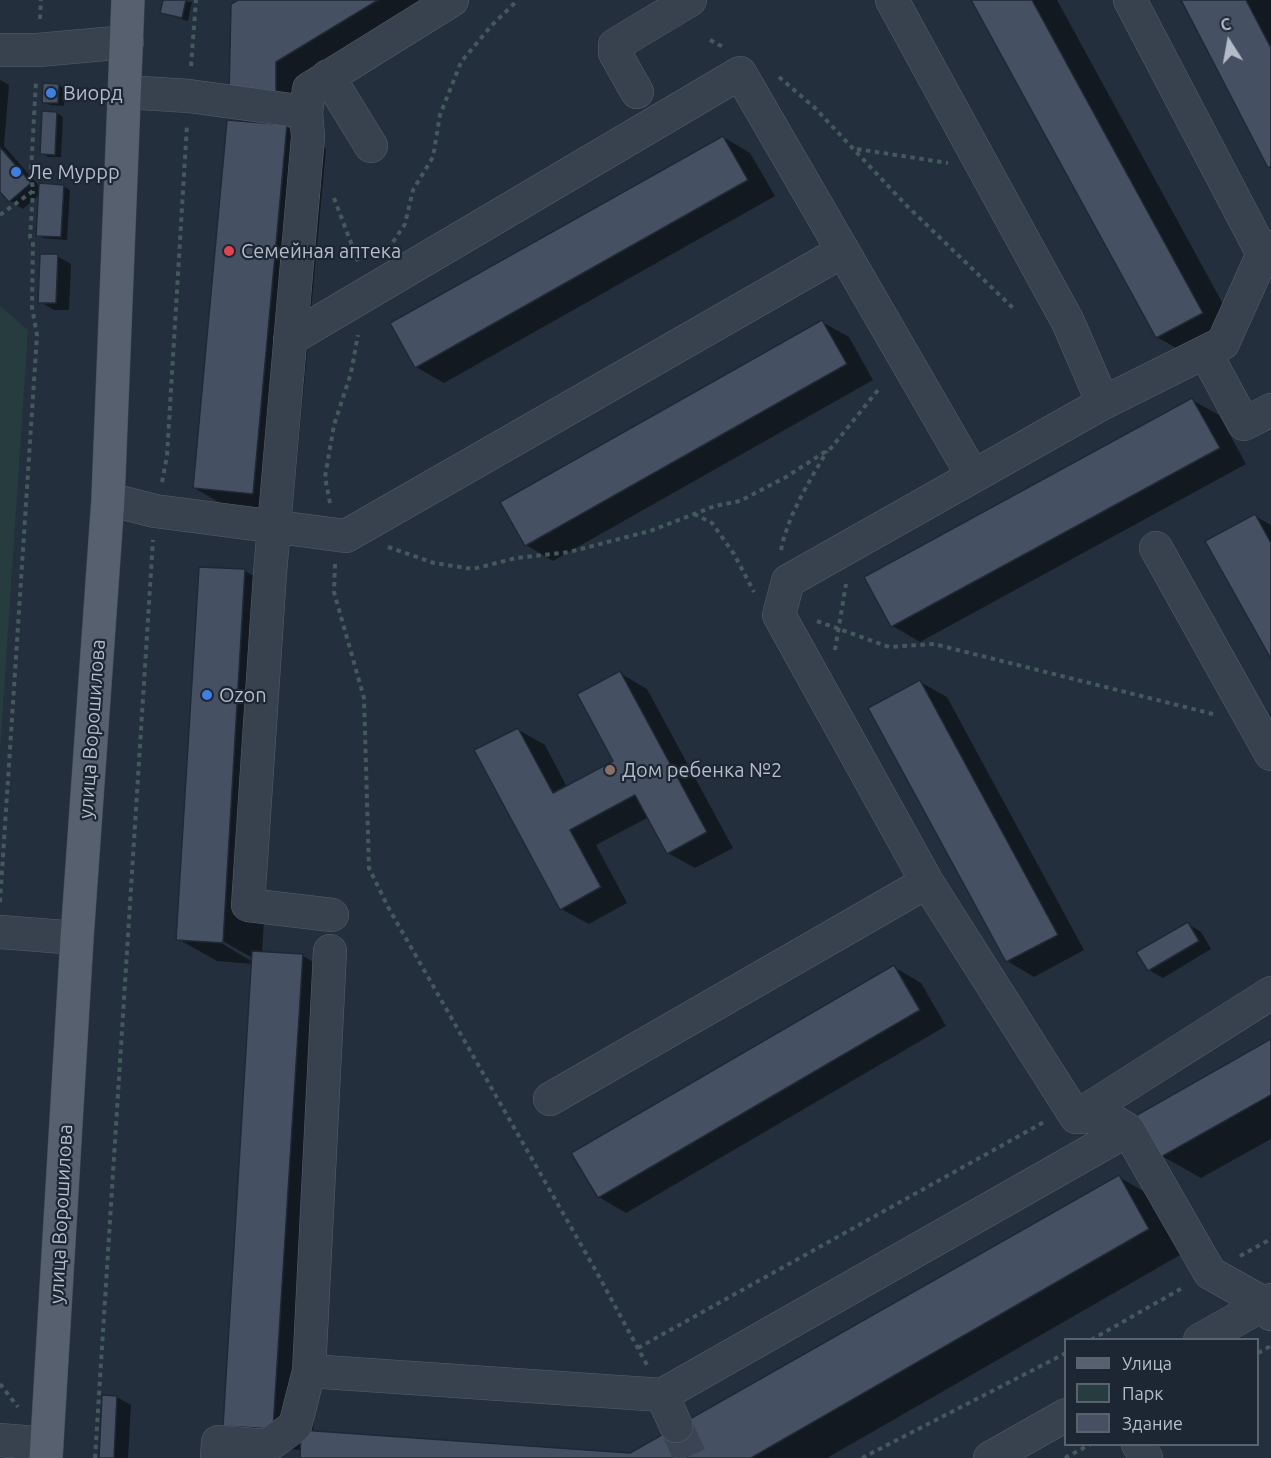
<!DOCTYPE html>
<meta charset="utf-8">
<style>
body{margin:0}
#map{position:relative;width:1271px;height:1458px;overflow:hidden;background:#242f3e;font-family:Ubuntu,sans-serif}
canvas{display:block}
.legend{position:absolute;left:1064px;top:1338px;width:195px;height:108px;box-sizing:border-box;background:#1d2633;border:2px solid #59626f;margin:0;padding:8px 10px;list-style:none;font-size:18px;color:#b4bcc9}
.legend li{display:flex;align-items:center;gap:12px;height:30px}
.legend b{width:30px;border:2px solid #59626f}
.north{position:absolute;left:1199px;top:12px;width:60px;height:60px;-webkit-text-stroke:4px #1d2633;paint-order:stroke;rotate:349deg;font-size:16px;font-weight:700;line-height:24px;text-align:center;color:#b4bcc9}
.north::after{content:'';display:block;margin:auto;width:21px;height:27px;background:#b4bcc9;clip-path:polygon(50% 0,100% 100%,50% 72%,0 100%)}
</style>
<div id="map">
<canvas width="1271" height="1458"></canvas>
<ul class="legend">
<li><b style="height:8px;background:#56606e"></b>Улица</li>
<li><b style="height:16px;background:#263c3f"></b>Парк</li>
<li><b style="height:16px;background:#455162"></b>Здание</li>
</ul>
<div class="north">С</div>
</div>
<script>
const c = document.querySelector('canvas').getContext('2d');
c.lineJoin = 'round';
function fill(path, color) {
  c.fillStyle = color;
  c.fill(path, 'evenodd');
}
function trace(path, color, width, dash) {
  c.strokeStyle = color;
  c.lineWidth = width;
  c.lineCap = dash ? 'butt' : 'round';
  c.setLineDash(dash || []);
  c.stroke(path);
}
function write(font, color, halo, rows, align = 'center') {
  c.font = font + ' Ubuntu,sans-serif';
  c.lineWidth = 4.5;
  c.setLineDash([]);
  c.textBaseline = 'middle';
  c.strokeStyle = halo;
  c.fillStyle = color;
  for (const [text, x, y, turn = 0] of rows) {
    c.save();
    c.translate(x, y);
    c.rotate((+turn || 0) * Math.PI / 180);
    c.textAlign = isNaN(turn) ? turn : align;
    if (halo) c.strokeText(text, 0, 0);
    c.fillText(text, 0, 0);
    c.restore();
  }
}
fill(new Path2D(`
 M 0,306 L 28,330 L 0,751 Z`), '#263c3f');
fill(new Path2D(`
 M 164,0 L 192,2 L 188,21 L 162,13 Z
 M 240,0 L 430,0 L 303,113 L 258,109 Z
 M 973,0 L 1057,0 L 1240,335 L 1195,359 L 1157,337 Z
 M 1183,0 L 1271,0 L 1271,168 L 1269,167 Z
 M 0,80 L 9,85 L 4,146 L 40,187 L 63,186 L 70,190 L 67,240 L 43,238 L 37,235 L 39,195 L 23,209 L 10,201 L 0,190 Z
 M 59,85 L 65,89 L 64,106 L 50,105 L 44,102 Z
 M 43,113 L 57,113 L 63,117 L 61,157 L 48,157 L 42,153 Z
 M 228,121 L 287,127 L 326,149 L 292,515 L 233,510 L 194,488 Z
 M 723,137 L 750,153 L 775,196 L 444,383 L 416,367 Z
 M 57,256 L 71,264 L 69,310 L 54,310 L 40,302 Z
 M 822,322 L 849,337 L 873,380 L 553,561 L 526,545 Z
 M 1192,400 L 1219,415 L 1246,464 L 920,642 L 893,626 L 866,578 Z
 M 1255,516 L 1271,525 L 1271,656 Z
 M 200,568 L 245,571 L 284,593 L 262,953 L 303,956 L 341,978 L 313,1433 L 630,1454 L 1119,1177 L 1157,1199 L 1187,1251 L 827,1458 L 302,1458 L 302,1450 L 263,1447 L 224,1425 L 253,964 L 217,961 L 178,939 ZM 217,938 L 253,958 L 253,962 L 216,940 Z
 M 620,673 L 647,689 L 733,848 L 695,868 L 668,853 L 649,817 L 596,845 L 627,903 L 589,924 L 561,909 L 517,729 L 545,745 L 567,787 L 615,761 Z
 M 920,682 L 947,697 L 1084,950 L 1034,977 L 1007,961 L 870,708 Z
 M 1188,924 L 1201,932 L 1211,949 L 1163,978 L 1149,970 Z
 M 894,967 L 921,983 L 946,1026 L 626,1213 L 599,1197 Z
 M 1271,1041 L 1271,1139 L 1201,1178 L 1162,1156 L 1139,1116 Z
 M 103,1396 L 117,1397 L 131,1405 L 128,1458 L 100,1458 Z`), '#0007');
const building = new Path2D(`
 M 163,0 L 186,0 L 182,18 L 160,13 Z
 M 238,0 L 378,0 L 276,62 L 276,98 L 229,94 L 231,4 Z
 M 971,0 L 1032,0 L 1203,313 L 1156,338 Z
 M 1181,0 L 1246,0 L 1271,48 L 1271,166 L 1268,168 Z
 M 43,83 L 59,84 L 58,103 L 42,103 Z
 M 42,111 L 57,112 L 55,155 L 40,154 Z
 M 227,120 L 287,125 L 253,494 L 193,488 Z
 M 723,136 L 748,180 L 415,368 L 390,323 Z
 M 0,147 L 31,183 L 9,202 L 0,192 Z
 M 39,183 L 64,185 L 61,237 L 36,236 Z
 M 40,254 L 58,254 L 56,303 L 38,303 Z
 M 822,320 L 847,364 L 525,546 L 500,502 Z
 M 1192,398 L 1220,448 L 891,627 L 864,577 Z
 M 1255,514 L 1271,543 L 1271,659 L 1205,541 Z
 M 199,567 L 245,569 L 223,943 L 176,940 Z
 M 620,671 L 707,832 L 667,854 L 635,795 L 570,830 L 601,887 L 560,910 L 474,750 L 518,728 L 553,793 L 613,761 L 577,694 Z
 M 920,680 L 1058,935 L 1006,962 L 868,708 Z
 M 1188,922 L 1199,941 L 1148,971 L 1136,952 Z
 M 252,951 L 303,954 L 273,1429 L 223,1426 Z
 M 894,965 L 920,1010 L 598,1198 L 571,1153 Z
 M 1271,1039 L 1271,1095 L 1161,1157 L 1137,1115 Z
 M 1119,1175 L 1149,1229 L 751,1458 L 300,1458 L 301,1430 L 630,1453 Z
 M 102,1395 L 117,1396 L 114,1458 L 99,1458 Z`);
fill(building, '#455162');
trace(building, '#1f2835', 1.5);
trace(new Path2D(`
 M 676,1426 L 691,1458`), '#3a4453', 33, [33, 16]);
const minor = new Path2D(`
 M 892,0 L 1068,322 L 1103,403 L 1223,343 L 1263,254
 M 1130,0 L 1263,254 L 1271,247
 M 0,50 L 38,50 L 127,42
 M 328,76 L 371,146
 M 126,92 L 189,96 L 306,112
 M 637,92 L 615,53 L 615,45 L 690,0
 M 843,251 L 973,476
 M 1205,352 L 1244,424 L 1271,410
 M 1103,403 L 788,581 L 779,615 L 927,882 L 1076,1117 L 1105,1116 L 1128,1130
 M 108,499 L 155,511 L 346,536 L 843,251 L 740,73 L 290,339
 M 1156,548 L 1271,754
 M 332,915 L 248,905 L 270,573 L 308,137 L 306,112 L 309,89 L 452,0
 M 0,932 L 77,938
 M 550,1099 L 927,882
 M 1076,1117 L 1271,993
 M 1200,1340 L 1271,1300
 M 309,1371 L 662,1395 L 1128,1130 L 1210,1273 L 1265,1304 L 1271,1314
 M 662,1395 L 676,1426
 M 0,1440 L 47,1444
 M 1138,1444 L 1146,1458
 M 217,1458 L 218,1442 L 267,1446 L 295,1426 L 309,1371 L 330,951
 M 990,1458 L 1066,1415`);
const major = new Path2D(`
 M 46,1458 L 77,938 L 108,499 L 128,0`);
trace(minor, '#565f6c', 34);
trace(major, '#414a57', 34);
trace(new Path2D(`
 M 40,19 L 41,0
 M 710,40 L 725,48
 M 191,66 L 196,0
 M 779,77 L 815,108 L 905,204 L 1013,308
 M 857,149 L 948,163
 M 334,198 L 359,264
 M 0,215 L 33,191 L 31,171 L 36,81
 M 393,242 L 405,224 L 413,190 L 433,157 L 440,115 L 461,62 L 492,25 L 518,0
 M 162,482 L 167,456 L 187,125
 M 330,503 L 325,477 L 334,425 L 351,373 L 358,335
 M 694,514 L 712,523 L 734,554 L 754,592
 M 388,547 L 434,563 L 473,569 L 516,558 L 569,552 L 650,531 L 715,506 L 740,501 L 786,477 L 831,448 L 878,390
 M 781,550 C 788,515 809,482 827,451
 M 335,564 L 334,592 L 364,698 L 369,868 L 388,907 L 596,1271 L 647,1365
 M 817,621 L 889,647 L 934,644 L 1213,714
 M 835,650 L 846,584
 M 0,902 L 37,335 L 32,307 L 33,242 L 30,237 L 33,191
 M 1240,1256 L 1271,1239
 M 1091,1340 L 1184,1287
 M 638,1348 L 1044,1122
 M 1258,1353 L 1271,1346
 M 0,1384 L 18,1407
 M 95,1458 L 153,540
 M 862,1458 L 1066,1353
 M 1065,1458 L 1091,1444`), '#44595c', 4, [4.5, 4.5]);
trace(minor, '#38414e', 33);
trace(major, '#56606e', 33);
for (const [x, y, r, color] of [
 [51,93,6,"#3f7fe0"],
 [16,172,6,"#3f7fe0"],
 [229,251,6,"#e0444e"],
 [207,695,6,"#3f7fe0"],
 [610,770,6,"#8d6e63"]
]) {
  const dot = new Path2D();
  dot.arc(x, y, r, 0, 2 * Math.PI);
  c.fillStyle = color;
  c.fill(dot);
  trace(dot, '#1d2633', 2);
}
write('20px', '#b4bcc9', '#1d2633', [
 ["Виорд",63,93],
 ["Ле Муррр",28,172],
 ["Семейная аптека",241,251],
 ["Ozon",219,695],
 ["Дом ребенка №2",622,770]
], 'left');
write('20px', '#b4bcc9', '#1d2633', [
 ["улица Ворошилова",92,729,-86],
 ["улица Ворошилова",61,1214,-87]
]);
</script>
